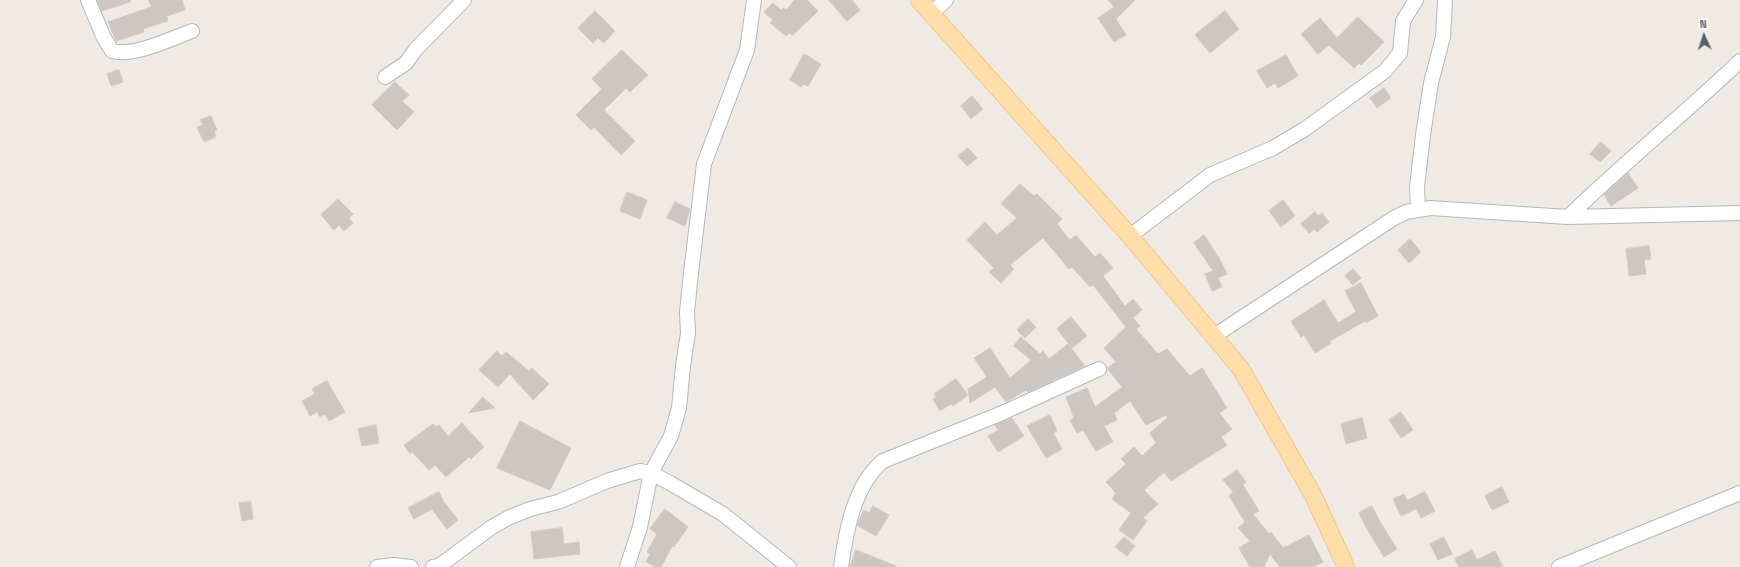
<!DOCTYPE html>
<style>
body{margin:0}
#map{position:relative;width:1740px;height:567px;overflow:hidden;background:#efeae4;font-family:"Space Grotesk",sans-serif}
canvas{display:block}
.north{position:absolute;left:1684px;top:16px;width:40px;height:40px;-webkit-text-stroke:3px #fff;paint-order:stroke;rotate:357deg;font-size:11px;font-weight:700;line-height:16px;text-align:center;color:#5c6265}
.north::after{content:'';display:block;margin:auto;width:14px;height:18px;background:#5c6265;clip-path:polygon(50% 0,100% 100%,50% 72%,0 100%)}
</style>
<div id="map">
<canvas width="1740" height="567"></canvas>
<div class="north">N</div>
</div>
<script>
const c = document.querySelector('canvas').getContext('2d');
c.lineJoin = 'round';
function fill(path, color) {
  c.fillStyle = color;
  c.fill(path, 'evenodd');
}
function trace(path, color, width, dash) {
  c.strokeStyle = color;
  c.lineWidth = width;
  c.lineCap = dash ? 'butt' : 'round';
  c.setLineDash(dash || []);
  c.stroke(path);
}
const building = new Path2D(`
 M 97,0 L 130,0 L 130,2 L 102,11 Z
 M 149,0 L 182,0 L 185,10 L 167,16 L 168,21 L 143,29 L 144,32 L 116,41 L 108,22 L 151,7 Z
 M 795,0 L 807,0 L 818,11 L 793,35 L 789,33 L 786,36 L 770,23 L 773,20 L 764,12 L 773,3 L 781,10 L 783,8 L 786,10 Z
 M 829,0 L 852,0 L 860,10 L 847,21 Z
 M 1108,0 L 1135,0 L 1116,19 L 1126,35 L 1114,42 L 1098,18 L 1114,7 Z
 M 595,11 L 615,31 L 604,43 L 598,38 L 593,43 L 578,28 Z
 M 1225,11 L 1239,29 L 1210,53 L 1195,35 Z
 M 1358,17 L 1384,42 L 1361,65 L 1359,63 L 1354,68 L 1329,45 L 1318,54 L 1301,34 L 1320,18 L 1337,38 Z
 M 622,50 L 648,75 L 630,92 L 626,88 L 604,110 L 635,141 L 621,155 L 594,127 L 591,130 L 576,115 L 602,89 L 592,79 Z
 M 804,54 L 821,64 L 808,86 L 803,84 L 801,87 L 790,80 Z
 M 1286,55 L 1298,76 L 1278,88 L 1275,83 L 1267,88 L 1257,71 Z
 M 119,70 L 123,82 L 111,86 L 107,74 Z
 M 395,82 L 409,95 L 402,101 L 414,112 L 397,130 L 372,105 Z
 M 1384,88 L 1391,98 L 1377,108 L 1370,98 Z
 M 972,96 L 983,109 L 971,119 L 961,106 Z
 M 211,116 L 217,130 L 214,131 L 216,137 L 204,142 L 197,127 L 203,125 L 200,120 Z
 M 1601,142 L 1611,151 L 1600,162 L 1590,154 Z
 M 968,148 L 977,158 L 967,166 L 958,156 Z
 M 1628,173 L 1638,188 L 1611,206 L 1604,195 Z
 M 1020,184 L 1034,196 L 1037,194 L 1062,219 L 1057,224 L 1070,240 L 1076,235 L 1095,257 L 1100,253 L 1113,268 L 1103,276 L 1125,306 L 1133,299 L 1142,310 L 1133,318 L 1140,326 L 1136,329 L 1158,354 L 1167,349 L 1190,376 L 1202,368 L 1227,408 L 1219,413 L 1232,429 L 1221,437 L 1227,445 L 1171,481 L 1164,472 L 1144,490 L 1158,504 L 1143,518 L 1147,521 L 1133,540 L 1119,530 L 1131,513 L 1112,499 L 1116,493 L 1106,482 L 1126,464 L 1121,459 L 1134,447 L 1142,456 L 1156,443 L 1150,433 L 1168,417 L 1166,415 L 1146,425 L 1130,401 L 1114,413 L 1117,420 L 1104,426 L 1113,442 L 1096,451 L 1083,430 L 1077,433 L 1070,420 L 1074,418 L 1066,397 L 1087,388 L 1095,407 L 1122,387 L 1107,368 L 1116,362 L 1104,348 L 1126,327 L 1093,285 L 1090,287 L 1072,267 L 1069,269 L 1043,238 L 1010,265 L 1014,269 L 1001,283 L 989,272 L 994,268 L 967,240 L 985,222 L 997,235 L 1017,218 L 1001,204 Z
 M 627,192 L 647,200 L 640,219 L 620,211 Z
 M 338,199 L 353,214 L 349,218 L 353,223 L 344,231 L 339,225 L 334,230 L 321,215 Z
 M 1283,200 L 1295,216 L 1281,227 L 1269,211 Z
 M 675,202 L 690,209 L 685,226 L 667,218 Z
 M 1315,212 L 1318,216 L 1322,213 L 1329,222 L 1317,232 L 1315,229 L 1309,233 L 1301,224 Z
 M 1204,235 L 1219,258 L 1227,274 L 1218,278 L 1222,287 L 1212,291 L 1205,274 L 1213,271 L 1194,243 Z
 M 1410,239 L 1421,252 L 1409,263 L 1398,250 Z
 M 1649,246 L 1651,259 L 1644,260 L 1646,274 L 1629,276 L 1626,249 Z
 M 1353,269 L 1361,278 L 1353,285 L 1345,276 Z
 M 1361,283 L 1378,316 L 1366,323 L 1365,321 L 1330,341 L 1331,343 L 1315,353 L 1304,335 L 1301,337 L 1291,321 L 1324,300 L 1338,323 L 1356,312 L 1345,291 Z
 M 1071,317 L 1087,336 L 1072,348 L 1057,329 Z
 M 1028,319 L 1036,327 L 1025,338 L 1017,330 Z
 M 1021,337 L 1040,354 L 1043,351 L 1049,359 L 1068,344 L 1085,366 L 1028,392 L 1026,390 L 1006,402 L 995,387 L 970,403 L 968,389 L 987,377 L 974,358 L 990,348 L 1010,378 L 1031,360 L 1014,346 Z
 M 497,351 L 502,356 L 506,352 L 529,371 L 532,368 L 549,384 L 533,400 L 510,374 L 498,387 L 479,370 Z
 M 956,379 L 968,395 L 953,406 L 951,404 L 940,411 L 933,399 L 936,397 L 934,394 Z
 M 327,381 L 345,412 L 329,421 L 325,414 L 320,417 L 317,412 L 310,416 L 302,401 L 315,394 L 312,389 Z
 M 483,397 L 495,408 L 469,413 Z
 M 1401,412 L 1413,430 L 1401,438 L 1389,420 Z
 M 1050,415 L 1057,431 L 1053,433 L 1062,449 L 1046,458 L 1027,426 Z
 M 1012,418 L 1024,436 L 998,452 L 988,436 L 998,430 L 995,425 Z
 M 1362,418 L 1367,438 L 1346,444 L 1341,424 Z
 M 520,421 L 571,448 L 550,490 L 497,468 Z
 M 462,423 L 484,447 L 471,459 L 469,457 L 446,477 L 435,465 L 429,470 L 412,452 L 410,454 L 404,445 L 433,424 L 436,427 L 439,425 L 448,436 Z
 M 376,425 L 379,443 L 362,446 L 358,429 Z
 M 1237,470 L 1246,482 L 1243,485 L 1259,511 L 1253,514 L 1269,534 L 1271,532 L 1283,548 L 1309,535 L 1323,562 L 1313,567 L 1280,567 L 1270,554 L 1264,567 L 1250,567 L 1239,548 L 1250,541 L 1238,528 L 1245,522 L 1229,496 L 1233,492 L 1235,494 L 1223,480 Z
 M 1502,487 L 1509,502 L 1492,510 L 1485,496 Z
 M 439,492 L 444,502 L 458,520 L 447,529 L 432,509 L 414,519 L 408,508 Z
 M 1425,492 L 1435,511 L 1421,518 L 1416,509 L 1401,516 L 1393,499 L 1404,494 L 1407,500 Z
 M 251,502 L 253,519 L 242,521 L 239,503 Z
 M 873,506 L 889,515 L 876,536 L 857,525 L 864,510 L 869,513 Z
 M 1372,506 L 1379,520 L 1397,549 L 1384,557 L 1367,529 L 1359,513 Z
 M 665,509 L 688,527 L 674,547 L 672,546 L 661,567 L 656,567 L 646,562 L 650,554 L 647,552 L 657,534 L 650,529 Z
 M 562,528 L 564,544 L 579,542 L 580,554 L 534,559 L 531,532 Z
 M 1124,537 L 1135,546 L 1127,556 L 1115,547 Z
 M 1444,537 L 1452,554 L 1438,560 L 1430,544 Z
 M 856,550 L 896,566 L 896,567 L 850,567 Z
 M 1472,550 L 1477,560 L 1495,551 L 1503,567 L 1459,567 L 1455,559 Z`);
fill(building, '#ccc7c3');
trace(building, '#d5cac1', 1);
const minor = new Path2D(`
 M 88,0 L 104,38 L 112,51 C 134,57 170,39 192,31
 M 932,13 L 946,0
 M 385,77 L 406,63 L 416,49 L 464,0
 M 1418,209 L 1417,187 L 1423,135 L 1431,83 L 1443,37 L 1445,0
 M 1568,217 C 1624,163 1684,114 1740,61
 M 1130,236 L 1210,175 L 1273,148 L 1305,129 L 1385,71 L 1400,53 L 1403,21 L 1416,0
 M 1214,336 L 1394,218 L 1406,212 L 1430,208 L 1568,217 L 1740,213
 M 377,567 L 394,565 L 411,567
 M 433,567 L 439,566 L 492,527 L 508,518 L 530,509 L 558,502 L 607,481 L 640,471 L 651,473 L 670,483 L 723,514 L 789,567
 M 627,567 L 640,527 L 651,473 L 671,436 L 679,408 L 683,366 L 688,333 L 687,312 L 691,273 L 704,164 L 747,50 L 754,0
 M 841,567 C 846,531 854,485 883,461 L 1000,414 L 1099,369
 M 1559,567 L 1740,493`);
const major = new Path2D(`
 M 919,0 L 1130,236 L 1241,369 L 1313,495 L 1346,567`);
trace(minor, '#b4b8bc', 16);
trace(major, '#fba551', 18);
trace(minor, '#fff', 14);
trace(major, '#ffdea9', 17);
</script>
